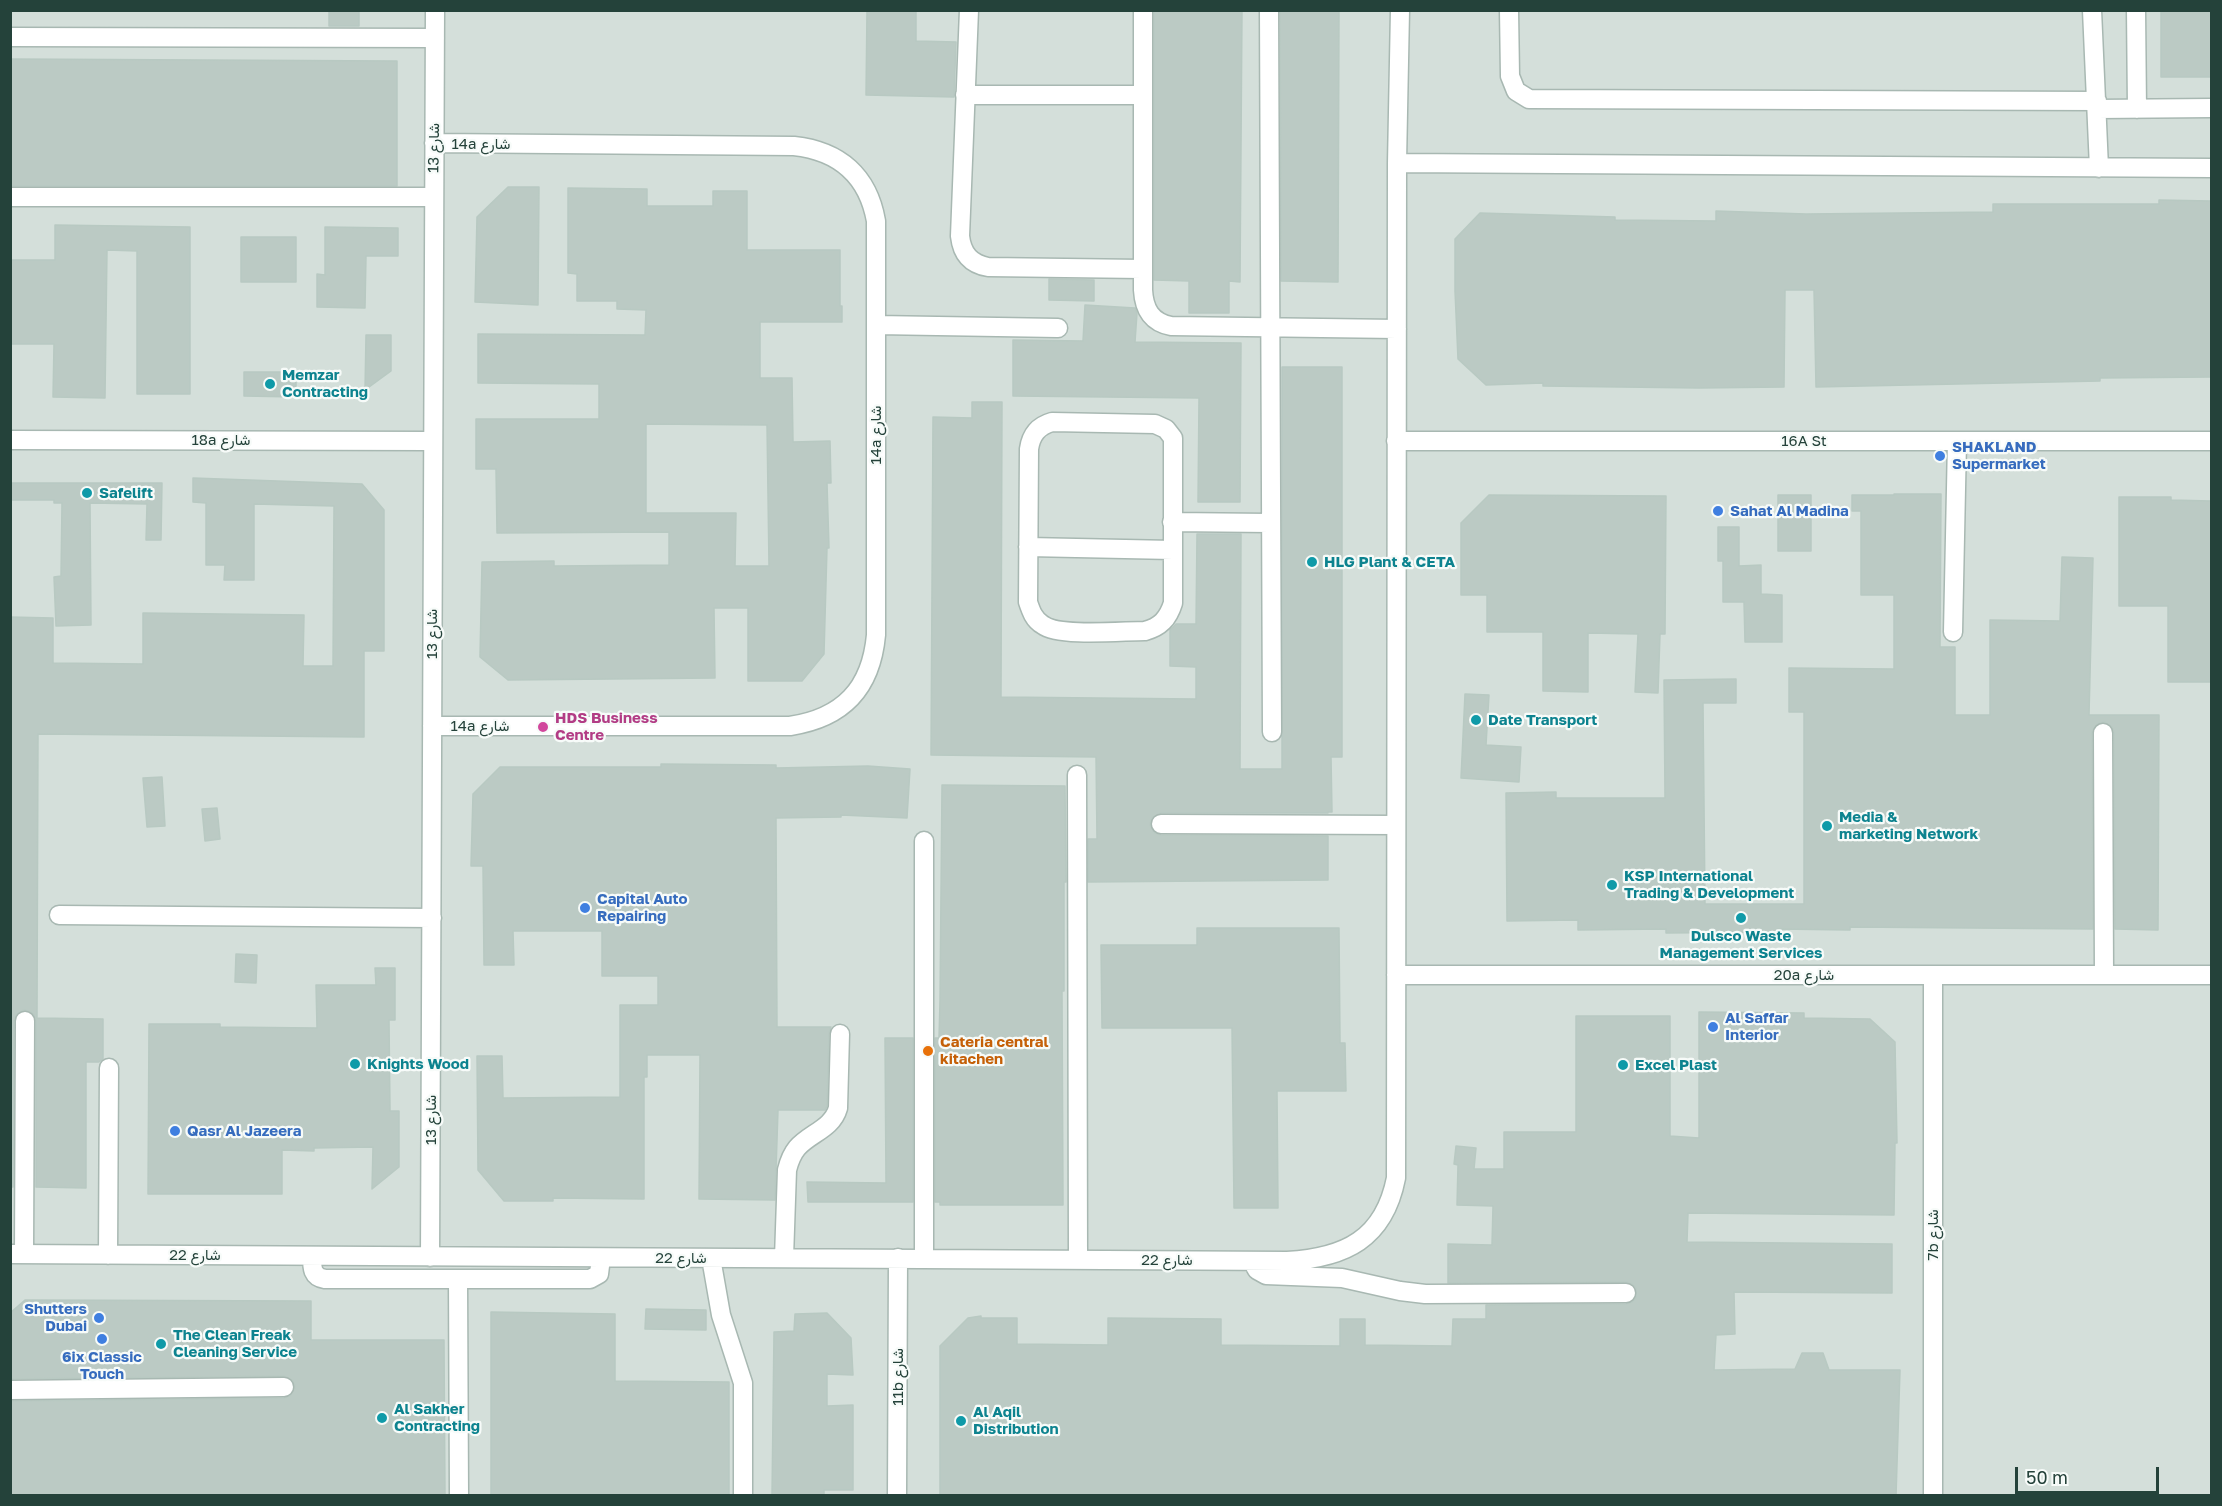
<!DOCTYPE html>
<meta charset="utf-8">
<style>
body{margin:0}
#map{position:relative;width:2222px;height:1506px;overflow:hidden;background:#e6efeb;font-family:"Golos Text",sans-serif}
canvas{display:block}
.frame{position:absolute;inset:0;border:12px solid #24423a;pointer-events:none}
.scale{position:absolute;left:2015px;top:1467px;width:144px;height:27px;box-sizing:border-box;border:3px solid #24423a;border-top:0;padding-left:8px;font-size:18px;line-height:21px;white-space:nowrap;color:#24423a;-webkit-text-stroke:4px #f7fbf9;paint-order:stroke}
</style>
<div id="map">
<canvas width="2222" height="1506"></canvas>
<div class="frame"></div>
<div class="scale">50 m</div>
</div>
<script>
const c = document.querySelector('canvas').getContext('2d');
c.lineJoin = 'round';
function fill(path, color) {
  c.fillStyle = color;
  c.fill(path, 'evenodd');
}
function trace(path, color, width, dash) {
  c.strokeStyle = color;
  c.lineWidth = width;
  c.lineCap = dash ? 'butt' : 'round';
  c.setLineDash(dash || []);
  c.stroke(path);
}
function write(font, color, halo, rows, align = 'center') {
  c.font = font + ' "Golos Text",Vazirmatn,sans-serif';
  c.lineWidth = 4.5;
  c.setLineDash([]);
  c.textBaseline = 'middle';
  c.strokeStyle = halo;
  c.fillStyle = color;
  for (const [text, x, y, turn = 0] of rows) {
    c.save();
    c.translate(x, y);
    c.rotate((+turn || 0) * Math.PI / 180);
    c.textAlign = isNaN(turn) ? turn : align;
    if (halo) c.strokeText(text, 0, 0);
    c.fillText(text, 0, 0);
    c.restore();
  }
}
fill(new Path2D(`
 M 10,11 L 2211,11 L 2211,1495 L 11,1495 Z`), '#d4dfda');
const building = new Path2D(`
 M 329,10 L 359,10 L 359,26 L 329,26 Z
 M 867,10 L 916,10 L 916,41 L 956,42 L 954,97 L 866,95 Z
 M 1154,10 L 1242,10 L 1240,282 L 1229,281 L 1229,313 L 1189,313 L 1189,281 L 1154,280 Z
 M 1280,10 L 1339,10 L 1338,282 L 1281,281 Z
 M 2161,10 L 2211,10 L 2211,77 L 2161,77 Z
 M 10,59 L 397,61 L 397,186 L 10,186 Z
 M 508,187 L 539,187 L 538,305 L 475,302 L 477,217 Z
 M 568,188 L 647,189 L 647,206 L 713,206 L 713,191 L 747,191 L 747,250 L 840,250 L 840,306 L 842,306 L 842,322 L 760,322 L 760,378 L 792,378 L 793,442 L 830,441 L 831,483 L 827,483 L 829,548 L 827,548 L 824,654 L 802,681 L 748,681 L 748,608 L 714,608 L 715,678 L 508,680 L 480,657 L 482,562 L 554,561 L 554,566 L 669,565 L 669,532 L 497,533 L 496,469 L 476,469 L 476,419 L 599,419 L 599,384 L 478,383 L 478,334 L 645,335 L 646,310 L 617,309 L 617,301 L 577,301 L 577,274 L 568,273 ZM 646,424 L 767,425 L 769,566 L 735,566 L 736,513 L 646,513 Z
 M 2159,200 L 2211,201 L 2211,377 L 2100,378 L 2100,381 L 1816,387 L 1814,290 L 1785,290 L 1784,387 L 1699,388 L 1543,386 L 1543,383 L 1486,385 L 1458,359 L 1455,291 L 1455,239 L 1480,213 L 1615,217 L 1615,220 L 1716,221 L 1716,211 L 1806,214 L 1993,212 L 1993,204 L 2159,204 Z
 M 55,225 L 190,227 L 190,394 L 137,394 L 137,251 L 107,250 L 105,398 L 53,397 L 54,344 L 10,344 L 10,260 L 55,260 Z
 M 325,227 L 398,228 L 398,256 L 366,256 L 365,308 L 317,307 L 317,274 L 325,275 Z
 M 241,237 L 296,237 L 296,282 L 241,282 Z
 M 1049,279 L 1094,280 L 1094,301 L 1049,300 Z
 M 1085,305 L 1135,308 L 1137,313 L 1135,342 L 1241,343 L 1240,502 L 1198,502 L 1199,398 L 1013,396 L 1013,340 L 1083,341 Z
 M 366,335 L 391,335 L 391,371 L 365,390 Z
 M 1282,367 L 1342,367 L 1342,757 L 1331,757 L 1332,812 L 1328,812 L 1328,813 L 1161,813 L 1152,818 L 1150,825 L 1155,833 L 1161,835 L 1328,836 L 1328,880 L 1088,882 L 1088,839 L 1097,839 L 1096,757 L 931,755 L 933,417 L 972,418 L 972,402 L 1002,402 L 1001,697 L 1196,699 L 1196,667 L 1170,666 L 1170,630 L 1176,624 L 1196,624 L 1197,534 L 1241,534 L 1240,769 L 1282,769 Z
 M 244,372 L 296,372 L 296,397 L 244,396 Z
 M 193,478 L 362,484 L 384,510 L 384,651 L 364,651 L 364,737 L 38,734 L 37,1018 L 103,1019 L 103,1059 L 99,1062 L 86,1062 L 86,1188 L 36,1187 L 36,1021 L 34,1015 L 30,1011 L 24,1010 L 16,1015 L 14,1021 L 13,1187 L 10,1187 L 10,617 L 53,618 L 53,663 L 143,664 L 143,613 L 304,615 L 303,666 L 333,666 L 334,506 L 254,504 L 254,580 L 224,580 L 225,565 L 206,565 L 206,503 L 193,502 Z
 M 10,483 L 162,483 L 161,540 L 146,540 L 147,504 L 90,503 L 91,625 L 56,626 L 54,577 L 61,576 L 62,503 L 54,503 L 54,500 L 10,500 Z
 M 1894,494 L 1941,494 L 1940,647 L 1955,647 L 1955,715 L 1990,715 L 1990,620 L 2060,621 L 2062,557 L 2093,558 L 2089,715 L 2159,715 L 2158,930 L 2115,929 L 2114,733 L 2112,727 L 2104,722 L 2097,724 L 2092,733 L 2093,929 L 1850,927 L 1850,930 L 1777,929 L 1777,932 L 1666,933 L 1666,929 L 1578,930 L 1578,920 L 1507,921 L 1506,793 L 1556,792 L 1556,798 L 1665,798 L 1664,680 L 1736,679 L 1736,703 L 1703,703 L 1705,904 L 1804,904 L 1804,712 L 1789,712 L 1789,668 L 1894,669 L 1894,595 L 1861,595 L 1861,511 L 1852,511 L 1852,495 L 1894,495 Z
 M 1489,495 L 1666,496 L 1665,634 L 1660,634 L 1658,693 L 1635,692 L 1638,634 L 1588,633 L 1588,692 L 1543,691 L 1543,632 L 1487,632 L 1487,595 L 1461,595 L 1461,523 Z
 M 1778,495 L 1811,495 L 1811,551 L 1778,551 Z
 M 2119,497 L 2171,497 L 2171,500 L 2211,501 L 2211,682 L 2168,682 L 2168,606 L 2119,606 Z
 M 1718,527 L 1739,527 L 1739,566 L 1761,565 L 1761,594 L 1782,595 L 1782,642 L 1745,642 L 1744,602 L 1723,602 L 1723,561 L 1718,561 Z
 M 1465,694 L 1489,695 L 1486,745 L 1521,747 L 1519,782 L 1461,778 Z
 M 661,764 L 776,765 L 776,768 L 868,766 L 910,769 L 907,818 L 841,815 L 841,817 L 776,818 L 777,1027 L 831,1027 L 829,1034 L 827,1106 L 825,1110 L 778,1110 L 775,1200 L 699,1199 L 700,1055 L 647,1055 L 647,1077 L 644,1077 L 644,1199 L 553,1198 L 553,1201 L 504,1201 L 478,1170 L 477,1056 L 502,1056 L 503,1098 L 620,1097 L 620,1005 L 658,1005 L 658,976 L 602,976 L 602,931 L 513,931 L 514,965 L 484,965 L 483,866 L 471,866 L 473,794 L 500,767 L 661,767 Z
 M 162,777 L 165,826 L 147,827 L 143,778 Z
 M 942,785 L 1065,786 L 1066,882 L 1064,882 L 1064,991 L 1062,991 L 1063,1205 L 940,1205 L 940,1202 L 935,1202 L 935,1038 L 939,1038 L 940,1001 Z
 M 217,808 L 220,839 L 205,841 L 202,809 Z
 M 1197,928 L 1339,928 L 1340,1043 L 1345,1043 L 1346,1091 L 1277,1091 L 1278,1208 L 1234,1208 L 1232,1028 L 1102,1028 L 1101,945 L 1197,945 Z
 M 236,954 L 257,955 L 256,983 L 235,982 Z
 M 375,968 L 395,968 L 395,1020 L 389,1020 L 390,1111 L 399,1111 L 399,1167 L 372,1189 L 373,1147 L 314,1148 L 314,1151 L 282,1150 L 282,1194 L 148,1194 L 149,1024 L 220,1024 L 220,1027 L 317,1028 L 316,985 L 376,985 Z
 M 1699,1012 L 1804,1013 L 1804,1018 L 1870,1019 L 1895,1042 L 1897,1143 L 1895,1143 L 1894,1215 L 1688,1213 L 1687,1242 L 1892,1244 L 1892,1293 L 1734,1292 L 1735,1334 L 1716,1335 L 1714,1370 L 1795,1369 L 1802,1353 L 1823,1353 L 1829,1370 L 1900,1370 L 1896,1496 L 940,1496 L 940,1346 L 968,1318 L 981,1316 L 981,1318 L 1017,1318 L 1017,1344 L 1108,1345 L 1108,1318 L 1221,1319 L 1221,1345 L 1340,1346 L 1340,1319 L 1365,1319 L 1365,1345 L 1452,1346 L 1453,1319 L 1486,1319 L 1486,1305 L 1626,1304 L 1632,1302 L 1636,1298 L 1636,1288 L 1632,1284 L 1626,1282 L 1448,1283 L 1448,1244 L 1492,1245 L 1493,1206 L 1457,1205 L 1458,1165 L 1454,1164 L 1456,1146 L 1476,1148 L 1474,1169 L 1504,1169 L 1504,1132 L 1576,1132 L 1576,1016 L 1670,1016 L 1670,1136 L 1699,1138 Z
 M 885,1038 L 913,1038 L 913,1202 L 808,1202 L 807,1182 L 886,1183 Z
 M 25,1300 L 311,1301 L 311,1340 L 444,1340 L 445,1496 L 10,1496 L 10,1401 L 284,1398 L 290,1396 L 295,1387 L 293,1381 L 284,1376 L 10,1379 L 10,1313 Z
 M 646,1309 L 706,1310 L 706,1330 L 645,1329 Z
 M 491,1312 L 615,1314 L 615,1381 L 729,1382 L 729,1496 L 491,1496 Z
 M 827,1313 L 851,1338 L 853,1375 L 827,1374 L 827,1406 L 853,1405 L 853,1490 L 824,1490 L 824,1496 L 772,1496 L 774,1332 L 794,1331 L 795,1314 Z`);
fill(building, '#bbcac4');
trace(building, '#b8c9c2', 1.5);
const minor = new Path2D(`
 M 969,10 L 960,236 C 962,254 971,264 988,267 L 1142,269
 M 1143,10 L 1143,290 C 1144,309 1151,322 1171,326 L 1397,329
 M 1269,10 L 1272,732
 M 1509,10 L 1510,76 L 1516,91 L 1529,99 L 2097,101
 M 2092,10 L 2099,168
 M 2136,10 L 2137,109
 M 10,37 L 435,38
 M 965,95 L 1143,95
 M 2097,109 L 2212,108
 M 1397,163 L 2212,168
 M 11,197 L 433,197
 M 877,325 L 1058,328
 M 1052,422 L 1155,424 L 1166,429 L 1173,438 L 1173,603 C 1168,619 1160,627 1145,631 C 1122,631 1059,637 1043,625 C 1034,620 1031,611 1028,602 L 1029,449 C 1031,435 1038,426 1052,422 Z
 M 10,440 L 431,441
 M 1396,441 L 2212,441
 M 1172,522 L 1270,523
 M 1028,547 L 1173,550
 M 1953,632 L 1957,441
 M 432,726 L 790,726 C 843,718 871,689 876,635 L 876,221 C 868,176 840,151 794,146 L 434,143
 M 2103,733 L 2104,975
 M 1077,775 L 1078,1259
 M 1161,824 L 1396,825
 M 924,841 L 924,1258
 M 59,915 L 432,918
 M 1396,975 L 2212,975
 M 10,1254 L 1287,1261 C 1345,1258 1384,1239 1396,1178 L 1397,163 L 1400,10
 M 24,1254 L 25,1021
 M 108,1255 L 109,1068
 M 312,1256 C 312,1268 312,1277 325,1279 L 590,1279 L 599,1274 L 601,1258
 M 430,1257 C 432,842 431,426 435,10
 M 711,1258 L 721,1315 L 743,1383 L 743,1496
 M 784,1258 L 787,1170 C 789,1162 792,1154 797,1148 C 810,1133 832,1129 838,1108 L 840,1034
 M 1252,1261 L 1257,1270 L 1266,1275 L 1342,1278 L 1400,1291 L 1425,1294 L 1626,1293
 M 458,1279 L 459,1496
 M 10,1390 L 284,1387
 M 897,1496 L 898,1258
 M 1933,1496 L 1933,975`);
trace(minor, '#a8b8b2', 21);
trace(minor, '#fff', 18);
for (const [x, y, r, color] of [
 [270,384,6,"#0f9aa8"],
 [1940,456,6,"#3f7fe0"],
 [87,493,6,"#0f9aa8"],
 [1718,511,6,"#3f7fe0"],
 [1312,562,6,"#0f9aa8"],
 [1476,720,6,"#0f9aa8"],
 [543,727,6,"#d1479c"],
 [1827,826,6,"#0f9aa8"],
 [1612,885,6,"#0f9aa8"],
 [585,908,6,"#3f7fe0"],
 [1741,918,6,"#0f9aa8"],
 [1713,1027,6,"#3f7fe0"],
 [928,1051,6,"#e8710a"],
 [355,1064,6,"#0f9aa8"],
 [1623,1065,6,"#0f9aa8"],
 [175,1131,6,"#3f7fe0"],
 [99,1318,6,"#3f7fe0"],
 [102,1339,6,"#3f7fe0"],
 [161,1344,6,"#0f9aa8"],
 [382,1418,6,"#0f9aa8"],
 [961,1421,6,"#0f9aa8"]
]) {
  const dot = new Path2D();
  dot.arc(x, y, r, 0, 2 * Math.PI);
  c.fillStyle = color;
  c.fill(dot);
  trace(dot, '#f7fbf9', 2);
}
write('15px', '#24423a', '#f7fbf9', [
 ["14a شارع",481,144],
 ["شارع 13",434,148,-89],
 ["14a شارع",876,435,-90],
 ["18a شارع",221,440],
 ["16A St",1804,441],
 ["شارع 13",432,634,-90],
 ["14a شارع",480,726],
 ["20a شارع",1804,975],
 ["شارع 13",431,1120,-90],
 ["7b شارع",1933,1235,-90],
 ["شارع 22",195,1255],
 ["شارع 22",681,1258],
 ["شارع 22",1167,1260],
 ["11b شارع",898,1377,-90]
]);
write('bold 15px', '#0d838f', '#f7fbf9', [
 ["Memzar",282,375],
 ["Contracting",282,392],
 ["Safelift",99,493],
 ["HLG Plant & CETA",1324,562],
 ["Date Transport",1488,720],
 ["Media &",1839,817],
 ["marketing Network",1839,834],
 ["KSP International",1624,876],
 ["Trading & Development",1624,893],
 ["Dulsco Waste",1741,936,"center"],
 ["Management Services",1741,953,"center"],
 ["Knights Wood",367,1064],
 ["Excel Plast",1635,1065],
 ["The Clean Freak",173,1335],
 ["Cleaning Service",173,1352],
 ["Al Sakher",394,1409],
 ["Contracting",394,1426],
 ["Al Aqil",973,1412],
 ["Distribution",973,1429]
], 'left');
write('bold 15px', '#366cbe', '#f7fbf9', [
 ["SHAKLAND",1952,447],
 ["Supermarket",1952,464],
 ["Sahat Al Madina",1730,511],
 ["Capital Auto",597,899],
 ["Repairing",597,916],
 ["Al Saffar",1725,1018],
 ["Interior",1725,1035],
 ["Qasr Al Jazeera",187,1131],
 ["Shutters",87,1309,"right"],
 ["Dubai",87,1326,"right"],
 ["6ix Classic",102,1357,"center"],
 ["Touch",102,1374,"center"]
], 'left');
write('bold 15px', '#b23c85', '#f7fbf9', [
 ["HDS Business",555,718],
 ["Centre",555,735]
], 'left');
write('bold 15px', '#c56008', '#f7fbf9', [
 ["Cateria central",940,1042],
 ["kitachen",940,1059]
], 'left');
</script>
